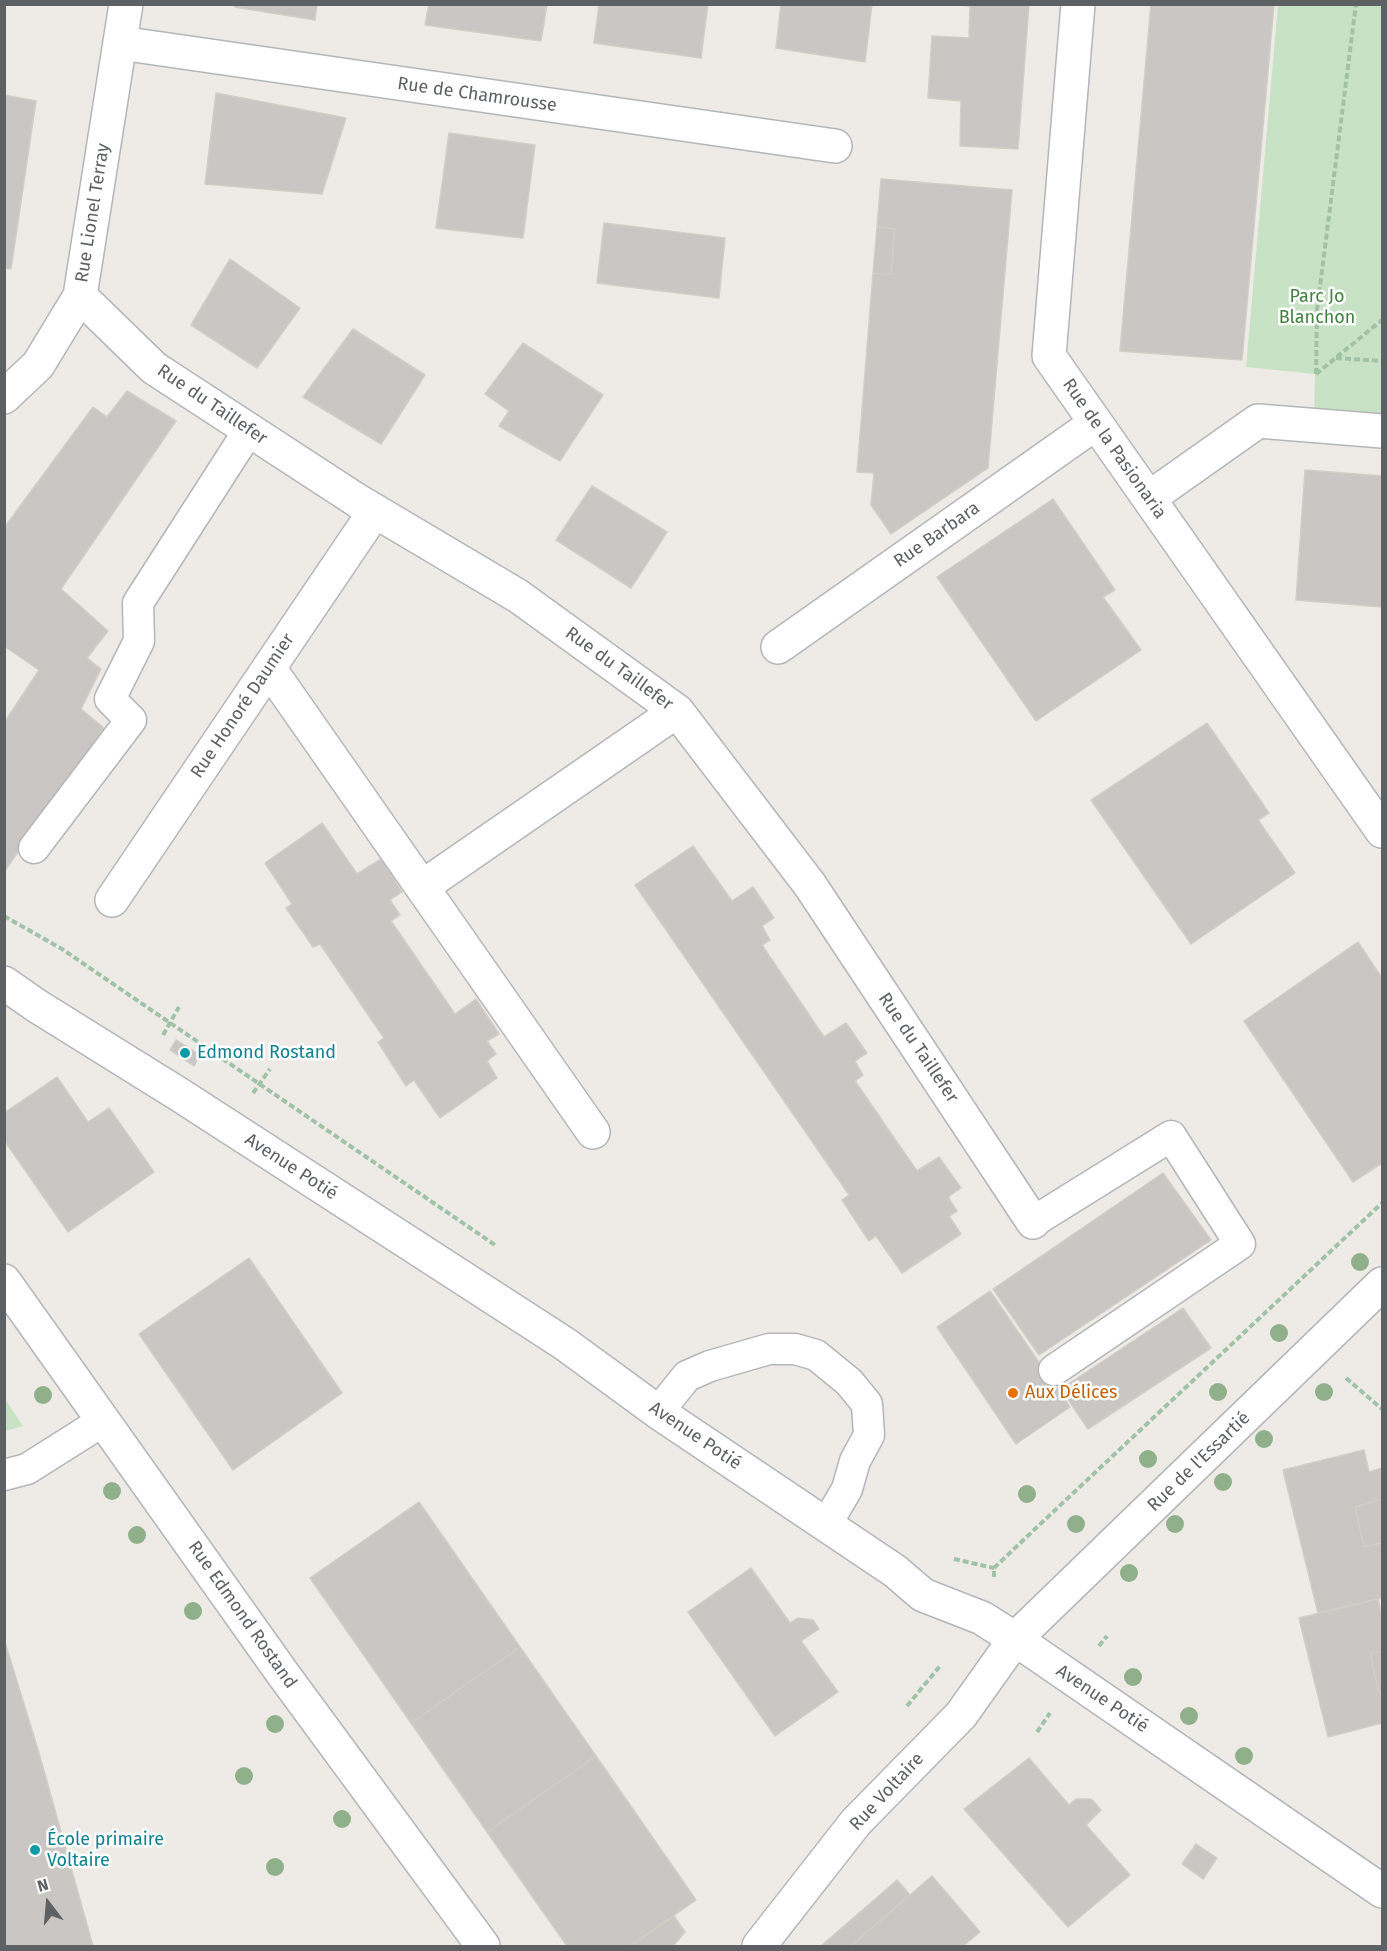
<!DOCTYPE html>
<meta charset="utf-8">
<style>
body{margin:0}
#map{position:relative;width:1387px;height:1951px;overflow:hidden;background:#eeebe6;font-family:"Fira Sans",sans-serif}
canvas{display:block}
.frame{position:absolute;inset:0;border:6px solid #5e6164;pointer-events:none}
.north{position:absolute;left:18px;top:1873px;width:60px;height:60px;-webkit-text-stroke:4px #fff;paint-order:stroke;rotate:344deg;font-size:16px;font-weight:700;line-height:24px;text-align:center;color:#5e6164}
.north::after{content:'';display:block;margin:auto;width:21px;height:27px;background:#5e6164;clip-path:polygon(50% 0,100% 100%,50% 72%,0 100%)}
</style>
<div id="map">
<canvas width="1387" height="1951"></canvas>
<div class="frame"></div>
<div class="north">N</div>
</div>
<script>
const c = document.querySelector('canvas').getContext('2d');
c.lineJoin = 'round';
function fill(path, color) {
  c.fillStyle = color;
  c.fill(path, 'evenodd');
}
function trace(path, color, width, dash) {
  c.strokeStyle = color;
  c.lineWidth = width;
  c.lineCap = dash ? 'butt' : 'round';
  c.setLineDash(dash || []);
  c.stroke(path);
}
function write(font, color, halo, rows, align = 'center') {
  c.font = font + ' "Fira Sans",sans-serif';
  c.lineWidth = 5;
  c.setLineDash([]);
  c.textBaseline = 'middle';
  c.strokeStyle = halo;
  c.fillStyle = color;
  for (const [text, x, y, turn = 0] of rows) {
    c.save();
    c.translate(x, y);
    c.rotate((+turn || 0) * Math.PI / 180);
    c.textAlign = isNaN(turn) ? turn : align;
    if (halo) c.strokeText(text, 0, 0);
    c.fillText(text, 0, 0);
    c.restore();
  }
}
fill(new Path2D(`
 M 1278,5 L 1382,5 L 1382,420 L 1314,416 L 1315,374 L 1246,367 Z
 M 4,1399 L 5,1399 L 23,1426 L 5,1431 Z`), '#c8e2c6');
const building = new Path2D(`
 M 235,4 L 317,4 L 315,20 L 235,7 Z
 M 429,4 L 547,4 L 541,41 L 425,25 Z
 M 599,4 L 708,4 L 701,58 L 594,43 Z
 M 781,4 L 872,4 L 865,62 L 776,48 Z
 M 949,4 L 1029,4 L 1018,149 L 960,146 L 961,101 L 928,98 L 932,36 L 969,38 L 970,6 Z
 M 1151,4 L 1274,4 L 1242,360 L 1120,351 Z
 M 216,93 L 346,118 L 322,194 L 205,184 Z
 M 4,95 L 36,101 L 11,269 L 4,268 Z
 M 449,133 L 535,145 L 523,238 L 436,228 Z
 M 881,179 L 1012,190 L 988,468 L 891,534 L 871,505 L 874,473 L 857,472 L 873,273 L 891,274 L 895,229 L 877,227 Z
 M 604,223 L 725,238 L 719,298 L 597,283 Z
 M 877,227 L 895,229 L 891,274 L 873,273 Z
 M 230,259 L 300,308 L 257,368 L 191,325 Z
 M 353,329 L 425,375 L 381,444 L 303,397 Z
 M 523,343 L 603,395 L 560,461 L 499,426 L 509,411 L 485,394 Z
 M 127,391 L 176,421 L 61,589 L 108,631 L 87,658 L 101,669 L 81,709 L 104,728 L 4,872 L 4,723 L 39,670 L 4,646 L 4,528 L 93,407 L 107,417 Z
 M 1305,470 L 1382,476 L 1382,607 L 1296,600 Z
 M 592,486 L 667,532 L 631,588 L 556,540 Z
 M 1053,499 L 1115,590 L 1103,597 L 1141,650 L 1036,721 L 937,577 Z
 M 1207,723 L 1269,813 L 1258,820 L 1295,873 L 1191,944 L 1091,800 Z
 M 322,823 L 357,874 L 381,859 L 402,892 L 390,900 L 400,915 L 391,921 L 455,1014 L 476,999 L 499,1034 L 487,1041 L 496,1054 L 487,1061 L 497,1078 L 440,1118 L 414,1080 L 406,1086 L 378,1042 L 384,1038 L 320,944 L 313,947 L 286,908 L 292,904 L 265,863 Z
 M 693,846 L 732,901 L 753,887 L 774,918 L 762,926 L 770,940 L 762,945 L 824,1037 L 846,1023 L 867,1053 L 855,1061 L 863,1075 L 855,1081 L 917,1171 L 939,1157 L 961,1188 L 948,1197 L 957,1211 L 949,1216 L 961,1234 L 902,1273 L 876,1236 L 869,1241 L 842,1200 L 849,1195 L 635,885 Z
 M 1358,942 L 1382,978 L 1382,1163 L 1353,1182 L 1244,1021 Z
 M 176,1040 L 200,1055 L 194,1066 L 170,1050 Z
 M 57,1077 L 88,1122 L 109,1108 L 154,1172 L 68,1232 L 4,1140 L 4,1113 Z
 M 1163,1173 L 1211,1240 L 1039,1355 L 993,1289 Z
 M 249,1258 L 342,1393 L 233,1470 L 139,1334 Z
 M 990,1291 L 1070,1407 L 1016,1444 L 937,1327 Z
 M 1183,1308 L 1211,1348 L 1088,1429 L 1061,1389 Z
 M 1364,1450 L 1369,1472 L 1382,1468 L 1382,1499 L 1355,1507 L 1364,1547 L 1382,1543 L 1382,1598 L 1318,1613 L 1283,1470 Z
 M 1382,1499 L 1382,1543 L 1364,1547 L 1355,1507 Z
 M 419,1502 L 520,1647 L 411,1723 L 310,1578 Z
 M 751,1568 L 790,1623 L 798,1618 L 813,1620 L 819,1629 L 801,1641 L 838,1692 L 775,1736 L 688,1612 Z
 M 1378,1599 L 1382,1618 L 1382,1651 L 1370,1654 L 1379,1693 L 1382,1693 L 1382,1723 L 1328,1737 L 1299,1618 Z
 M 4,1639 L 39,1753 L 93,1946 L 4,1946 Z
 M 520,1647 L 596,1756 L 487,1832 L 411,1723 Z
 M 1382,1651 L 1382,1693 L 1379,1693 L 1370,1654 Z
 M 596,1756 L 696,1900 L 630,1946 L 567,1946 L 487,1832 Z
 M 1029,1758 L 1069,1805 L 1076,1799 L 1091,1799 L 1096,1804 L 1101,1810 L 1086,1825 L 1130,1875 L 1068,1927 L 964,1809 Z
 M 1196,1844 L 1217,1858 L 1203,1879 L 1182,1864 Z
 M 932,1876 L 980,1932 L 963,1946 L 851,1946 Z
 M 897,1880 L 910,1895 L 851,1946 L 821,1946 Z
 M 674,1916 L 685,1932 L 673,1946 L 630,1946 Z`);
fill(building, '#c9c6c3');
trace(building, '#d2cdc5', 1.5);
const lane = new Path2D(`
 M 34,848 L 131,720 L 110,699 L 139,641 L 138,603 L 249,430
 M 1033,1222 L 1171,1136 L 1240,1244 L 1054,1370
 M 658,1412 L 687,1376 L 710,1366 L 769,1349 L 795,1349 L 816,1355 L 849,1382 L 867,1404 L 869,1435 L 855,1461 L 847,1489 L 826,1525
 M 4,1475 L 27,1469 L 103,1421`);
const street = new Path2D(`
 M 1078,4 L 1049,356 L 1382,831
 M 120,43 L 835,146
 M 80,296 L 154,368 L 358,501 L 518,596 L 677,711 L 810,885 L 1033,1222
 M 4,397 L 38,365 L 80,296 L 126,4
 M 1149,498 L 1258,421 L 1382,431
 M 778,647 L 1096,423
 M 269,668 L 593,1132
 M 422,887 L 677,711
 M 112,900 L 375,511
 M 4,1281 L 283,1674 L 483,1946
 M 759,1946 L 856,1822 L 961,1715 L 1015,1639 L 1382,1284`);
const secondary = new Path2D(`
 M 4,983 L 37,1006 L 180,1095 L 565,1344 L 658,1412 L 895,1571 L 923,1595 L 982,1618 L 1015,1639 L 1382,1891`);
trace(lane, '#b3b6b9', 33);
trace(street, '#b3b6b9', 36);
trace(secondary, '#b2b5b9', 36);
trace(new Path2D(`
 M 1336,358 L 1382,361
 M 1316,374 L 1317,310 L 1356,4
 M 1316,374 L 1382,320
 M 4,916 L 62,949 L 495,1245
 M 163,1035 L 179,1007
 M 253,1093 L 270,1069
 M 1346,1378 L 1382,1409
 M 954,1559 L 994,1568
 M 994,1577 L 994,1568 L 1035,1529 L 1382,1203
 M 1099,1646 L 1107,1636
 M 907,1706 L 940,1666
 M 1037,1732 L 1050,1713`), '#a0c2a7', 4, [6, 3]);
trace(lane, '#fff', 30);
trace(street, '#fff', 33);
trace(secondary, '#fff', 33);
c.fillStyle = '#90b08b';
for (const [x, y] of [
 [1360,1262],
 [1279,1333],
 [1218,1392],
 [1324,1392],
 [43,1395],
 [1264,1439],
 [1148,1459],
 [1223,1482],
 [112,1491],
 [1027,1494],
 [1076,1524],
 [1175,1524],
 [137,1535],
 [1129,1573],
 [193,1611],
 [1133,1677],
 [1189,1716],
 [275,1724],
 [1244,1756],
 [244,1776],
 [342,1819],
 [275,1867]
]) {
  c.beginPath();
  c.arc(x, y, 9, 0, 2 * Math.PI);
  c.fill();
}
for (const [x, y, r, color] of [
 [185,1053,6,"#0f9aa8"],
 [1013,1393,6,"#e8710a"],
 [35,1850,6,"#0f9aa8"]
]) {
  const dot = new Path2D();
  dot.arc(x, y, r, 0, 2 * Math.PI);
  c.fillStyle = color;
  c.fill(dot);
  trace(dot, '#fff', 2);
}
write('18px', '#5e6164', '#fff', [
 ["Rue de Chamrousse",477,95,8],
 ["Rue Lionel Terray",93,213,-81],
 ["Rue du Taillefer",212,405,34],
 ["Rue de la Pasionaria",1114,449,55],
 ["Rue Barbara",937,535,-35],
 ["Rue du Taillefer",619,669,36],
 ["Rue Honoré Daumier",243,706,-56],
 ["Rue du Taillefer",918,1048,56],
 ["Avenue Potié",291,1167,33],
 ["Avenue Potié",695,1436,34],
 ["Rue de l'Essartié",1199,1462,-44],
 ["Rue Edmond Rostand",242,1615,55],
 ["Avenue Potié",1102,1699,34],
 ["Rue Voltaire",887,1792,-47]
]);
write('18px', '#448041', '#fff', [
 ["Parc Jo",1317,297],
 ["Blanchon",1317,318]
]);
write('18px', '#0d838f', '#fff', [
 ["Edmond Rostand",197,1053],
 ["École primaire",47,1840],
 ["Voltaire",47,1861]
], 'left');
write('18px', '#c56008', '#fff', [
 ["Aux Délices",1025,1393]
], 'left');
</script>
